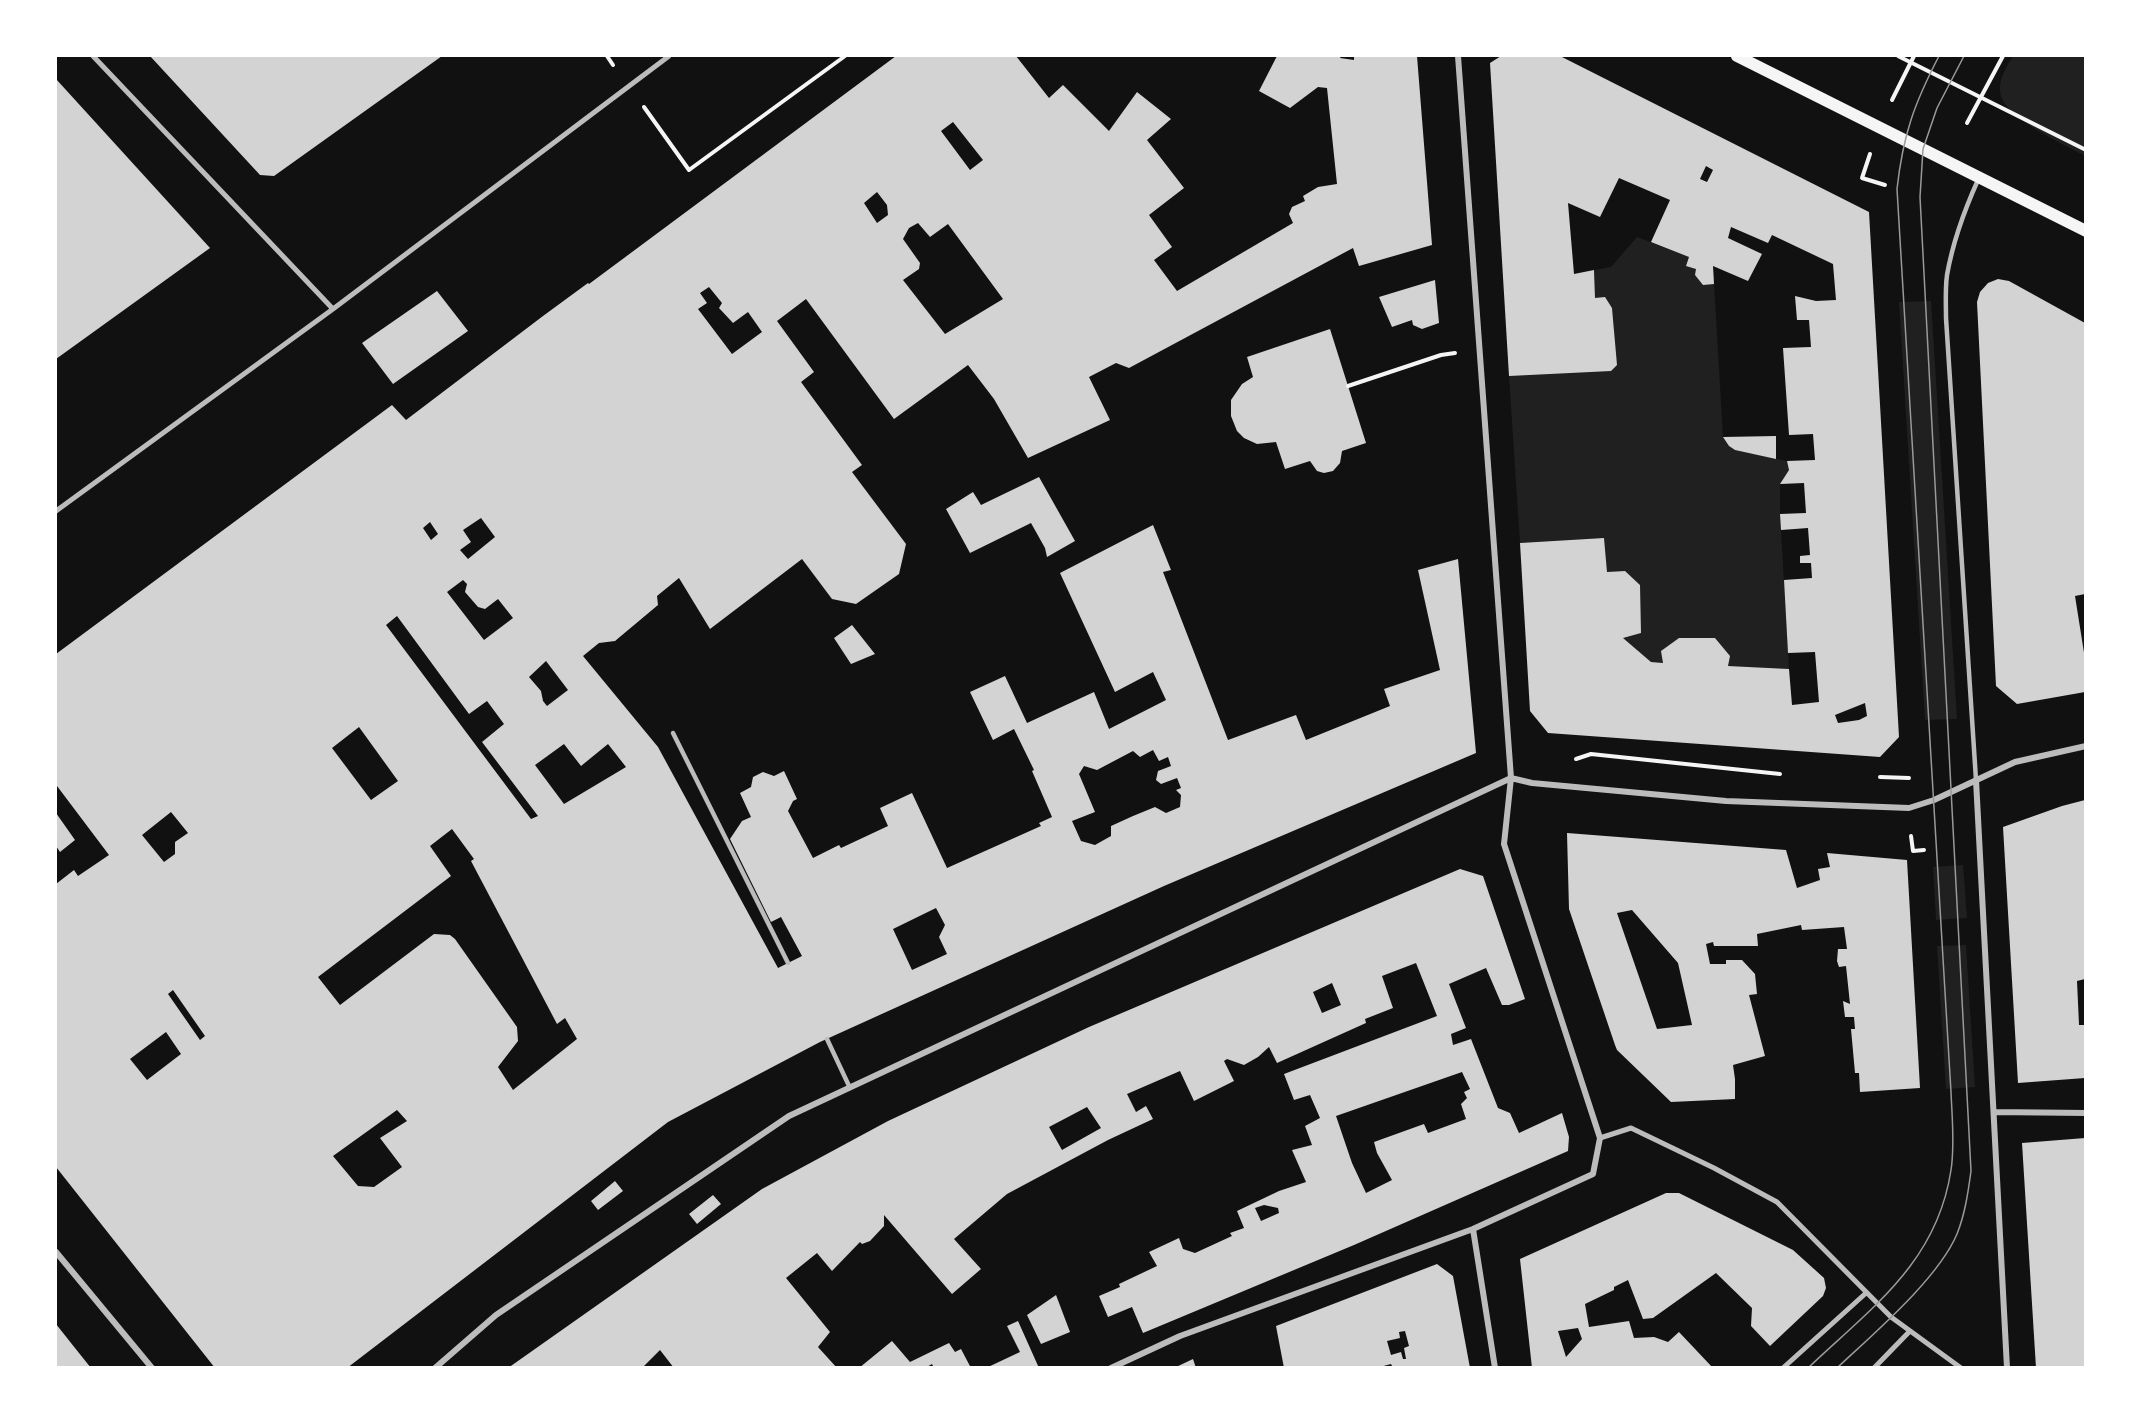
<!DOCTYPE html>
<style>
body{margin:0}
#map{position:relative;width:2141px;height:1423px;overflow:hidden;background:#111;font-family:"Archivo Narrow",sans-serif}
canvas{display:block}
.frame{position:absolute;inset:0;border:57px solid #fff;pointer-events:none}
</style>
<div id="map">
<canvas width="2141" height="1423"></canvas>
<div class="frame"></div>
</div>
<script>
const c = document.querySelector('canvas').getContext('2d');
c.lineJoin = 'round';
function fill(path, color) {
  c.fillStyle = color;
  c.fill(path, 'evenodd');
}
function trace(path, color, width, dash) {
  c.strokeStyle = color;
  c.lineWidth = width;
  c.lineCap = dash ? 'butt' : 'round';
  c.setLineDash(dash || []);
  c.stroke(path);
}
fill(new Path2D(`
 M 2013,56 L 2085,56 L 2085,156 C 2064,144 2008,120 2001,96 C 1997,81 2006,68 2013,56 Z
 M 1637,237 L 1713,266 L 1723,437 L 1729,446 L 1735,450 L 1787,461 L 1789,470 L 1780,484 L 1780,514 L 1789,669 L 1728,666 L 1729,656 L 1715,638 L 1679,638 L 1662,651 L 1663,663 L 1651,662 L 1623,638 L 1640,585 L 1625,571 L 1607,572 L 1604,538 L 1520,543 L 1509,376 L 1606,335 L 1614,328 L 1612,308 L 1605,298 L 1595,298 L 1594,270 L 1611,267 Z
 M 1931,301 L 1957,719 L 1925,720 L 1899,302 Z
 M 1963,865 L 1967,918 L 1936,920 L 1933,867 Z
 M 1966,945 L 1975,1087 L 1946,1089 L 1937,946 Z`), '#202020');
fill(new Path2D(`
 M 150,56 L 442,56 L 274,176 L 260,175 Z
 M 896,56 L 1016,56 L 1049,98 L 1063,85 L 1109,131 L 1137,92 L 1171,119 L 1147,140 L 1184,188 L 1149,215 L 1172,247 L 1154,260 L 1177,291 L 1293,223 L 1289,214 L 1292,207 L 1305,201 L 1303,196 L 1318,187 L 1337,184 L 1327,88 L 1318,87 L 1290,108 L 1259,91 L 1277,56 L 1341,56 L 1340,58 L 1354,60 L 1354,56 L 1417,56 L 1432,245 L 1359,266 L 1353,248 L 1129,368 L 1116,363 L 1089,377 L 1110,420 L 1028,458 L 994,399 L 968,365 L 894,419 L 806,299 L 777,321 L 814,372 L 801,382 L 862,465 L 852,472 L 906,544 L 899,574 L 856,604 L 832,599 L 802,559 L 710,629 L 679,578 L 657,596 L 658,605 L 615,641 L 599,643 L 583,656 L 658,747 L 778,968 L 802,956 L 781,917 L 771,922 L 730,839 L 742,821 L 751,817 L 740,793 L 751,787 L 753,777 L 763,772 L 774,776 L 784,771 L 797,799 L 793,801 L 788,811 L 813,858 L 839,845 L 841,848 L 888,826 L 880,808 L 912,793 L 947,868 L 1041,826 L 1039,823 L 1052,817 L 1032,771 L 1034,770 L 1014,729 L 993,740 L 970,692 L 1005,676 L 1027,723 L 1094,692 L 1109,729 L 1166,700 L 1153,672 L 1115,692 L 1060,573 L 1153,525 L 1171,570 L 1163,572 L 1228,740 L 1296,715 L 1306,740 L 1390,706 L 1384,689 L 1440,670 L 1418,570 L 1458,559 L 1476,753 L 1164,886 L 820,1042 L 668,1122 L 347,1368 L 215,1368 L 56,1167 L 56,884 L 74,870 L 78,876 L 109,855 L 57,786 L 56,787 L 56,654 L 392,405 L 406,420 L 543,316 L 588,283 L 589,284 ZM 953,122 L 983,160 L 970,170 L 941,131 ZM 877,192 L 887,205 L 888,215 L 877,223 L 864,203 ZM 918,223 L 930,237 L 948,224 L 1003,299 L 945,334 L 903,280 L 919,269 L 920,263 L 903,239 L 909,228 ZM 709,287 L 722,303 L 719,308 L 733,323 L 748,312 L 762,332 L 732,354 L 698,309 L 707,303 L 700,293 ZM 481,518 L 495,537 L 468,559 L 460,550 L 471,542 L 463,530 ZM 430,522 L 438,534 L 431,540 L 423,528 ZM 463,580 L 467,584 L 465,592 L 478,607 L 485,609 L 498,599 L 513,618 L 484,640 L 447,592 ZM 397,616 L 469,714 L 487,701 L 504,724 L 482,742 L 538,816 L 531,819 L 386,625 ZM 546,661 L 568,690 L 547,706 L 543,701 L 541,691 L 529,677 ZM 359,727 L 398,781 L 371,800 L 332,748 ZM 564,744 L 581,766 L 608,744 L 626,767 L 564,804 L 535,765 ZM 1153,750 L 1159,761 L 1168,757 L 1171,766 L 1158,771 L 1156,780 L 1161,784 L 1177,778 L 1181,788 L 1176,790 L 1181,795 L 1180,807 L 1166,813 L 1155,807 L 1133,816 L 1111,826 L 1111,836 L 1095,845 L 1081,841 L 1072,821 L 1095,812 L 1079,774 L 1084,766 L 1097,770 L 1133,751 L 1140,757 ZM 171,812 L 188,833 L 175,842 L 175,854 L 164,862 L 142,835 ZM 452,829 L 474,859 L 471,861 L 557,1024 L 565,1018 L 577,1039 L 513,1090 L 498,1067 L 518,1041 L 517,1027 L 455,939 L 450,935 L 434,934 L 340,1005 L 318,977 L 451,876 L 430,846 ZM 936,908 L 945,925 L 939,937 L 947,954 L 912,970 L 893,929 ZM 173,990 L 205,1036 L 200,1040 L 168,994 ZM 166,1032 L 181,1054 L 147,1080 L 130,1059 ZM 397,1110 L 407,1121 L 380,1138 L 402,1167 L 374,1187 L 358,1186 L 333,1156 Z
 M 1501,56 L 1560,56 L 1869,212 L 1899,737 L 1880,757 L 1548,733 L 1530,711 L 1520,543 L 1604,538 L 1607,572 L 1625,571 L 1640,585 L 1641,633 L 1623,638 L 1651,662 L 1663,663 L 1661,651 L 1679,638 L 1715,638 L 1730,656 L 1728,666 L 1789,669 L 1792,705 L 1819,702 L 1815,652 L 1788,653 L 1784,580 L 1812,578 L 1811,563 L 1800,563 L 1800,556 L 1810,555 L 1808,528 L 1781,530 L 1780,514 L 1806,513 L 1804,483 L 1780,484 L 1789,470 L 1787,461 L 1815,460 L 1813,434 L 1789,435 L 1783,348 L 1811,347 L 1809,320 L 1797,320 L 1795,296 L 1816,301 L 1836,300 L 1833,264 L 1772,235 L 1768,243 L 1731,227 L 1728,238 L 1762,254 L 1748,281 L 1713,266 L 1714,284 L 1703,285 L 1695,275 L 1696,269 L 1686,266 L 1689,257 L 1651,242 L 1670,200 L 1619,178 L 1600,217 L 1568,203 L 1574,274 L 1594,270 L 1595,298 L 1605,297 L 1612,308 L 1617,365 L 1611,371 L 1509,376 L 1490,63 ZM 1706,166 L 1713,170 L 1707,182 L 1700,179 ZM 1865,703 L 1867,716 L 1859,720 L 1838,723 L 1835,715 Z
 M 56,79 L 210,248 L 56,359 Z
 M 1998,279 L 2009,281 L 2085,323 L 2085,594 L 2075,596 L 2085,659 L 2085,692 L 2017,704 L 1996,686 L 1977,302 L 1980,292 L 1988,283 Z
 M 1435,280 L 1439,323 L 1422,329 L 1413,325 L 1412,320 L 1392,327 L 1379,297 Z
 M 437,291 L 468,331 L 393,384 L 362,343 Z
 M 1330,329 L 1366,443 L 1342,451 L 1340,463 L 1333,471 L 1324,473 L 1317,471 L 1310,461 L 1285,469 L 1276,442 L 1257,444 L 1244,438 L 1237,431 L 1231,416 L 1231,400 L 1242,384 L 1253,377 L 1247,357 Z
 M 1776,436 L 1776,459 L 1735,450 L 1729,446 L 1723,437 Z
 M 1039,477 L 1075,541 L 1047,557 L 1045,548 L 1031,523 L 970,553 L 946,509 L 973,492 L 981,505 Z
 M 852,625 L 875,654 L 851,664 L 834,638 Z
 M 2085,800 L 2085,979 L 2077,981 L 2079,1025 L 2085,1025 L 2085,1078 L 2018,1083 L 2003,827 L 2062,806 Z
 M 56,813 L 75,840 L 60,852 L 56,846 Z
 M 1567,833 L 1786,850 L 1797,888 L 1820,880 L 1818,869 L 1830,867 L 1827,853 L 1907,860 L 1920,1088 L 1860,1092 L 1859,1073 L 1855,1073 L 1851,1029 L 1855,1029 L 1854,1017 L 1845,1017 L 1843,1001 L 1850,1004 L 1846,966 L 1839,967 L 1837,961 L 1838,949 L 1847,949 L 1844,927 L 1802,930 L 1801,925 L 1757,934 L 1758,946 L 1714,946 L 1713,942 L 1706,944 L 1710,964 L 1726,964 L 1726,960 L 1742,960 L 1755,974 L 1757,994 L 1749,995 L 1765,1056 L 1733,1065 L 1735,1079 L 1735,1099 L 1671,1102 L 1617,1050 L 1615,1045 L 1569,909 ZM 1632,910 L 1678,963 L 1692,1025 L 1657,1029 L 1617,913 Z
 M 1460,869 L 1483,876 L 1525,999 L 1509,1005 L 1502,1005 L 1486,968 L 1449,984 L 1466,1028 L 1451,1034 L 1453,1045 L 1471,1039 L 1498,1108 L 1510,1113 L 1519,1133 L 1562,1113 L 1569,1137 L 1568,1151 L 1354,1245 L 1143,1333 L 1132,1307 L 1108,1317 L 1099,1296 L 1120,1287 L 1119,1284 L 1157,1266 L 1149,1252 L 1179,1238 L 1183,1249 L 1195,1253 L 1232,1236 L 1230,1233 L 1244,1228 L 1237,1211 L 1279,1191 L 1306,1182 L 1292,1150 L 1312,1145 L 1305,1126 L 1320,1118 L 1310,1095 L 1294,1100 L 1284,1074 L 1437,1016 L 1416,963 L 1382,976 L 1393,1008 L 1365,1019 L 1366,1023 L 1277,1063 L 1269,1047 L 1258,1057 L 1244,1065 L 1227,1059 L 1224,1061 L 1234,1081 L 1194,1101 L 1180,1071 L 1127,1094 L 1136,1112 L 1146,1106 L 1153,1119 L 1108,1140 L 1007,1194 L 954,1239 L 981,1269 L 952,1294 L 884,1215 L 884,1226 L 870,1241 L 862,1244 L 860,1242 L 832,1271 L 817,1253 L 786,1278 L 830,1332 L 818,1347 L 837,1368 L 674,1368 L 660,1350 L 642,1368 L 508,1368 L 762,1189 L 888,1121 L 1089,1027 ZM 1332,983 L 1341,1005 L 1322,1013 L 1313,992 ZM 1462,1072 L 1470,1089 L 1464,1092 L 1467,1098 L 1461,1104 L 1466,1119 L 1428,1133 L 1424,1124 L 1374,1142 L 1377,1153 L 1392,1180 L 1366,1193 L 1352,1163 L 1336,1116 ZM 1087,1107 L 1101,1128 L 1062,1150 L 1049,1127 ZM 1264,1205 L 1278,1208 L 1279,1213 L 1261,1221 L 1255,1208 Z
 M 2085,1138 L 2085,1368 L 2036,1368 L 2022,1143 Z
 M 615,1181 L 623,1191 L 598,1210 L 591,1201 Z
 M 1666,1193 L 1679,1193 L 1793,1250 L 1824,1278 L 1826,1288 L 1823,1296 L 1770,1346 L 1751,1326 L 1752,1308 L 1716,1273 L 1653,1318 L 1643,1319 L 1628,1280 L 1614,1287 L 1614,1290 L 1585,1304 L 1589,1327 L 1629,1321 L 1634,1338 L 1654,1337 L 1668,1342 L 1679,1332 L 1713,1368 L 1532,1368 L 1520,1259 ZM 1578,1328 L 1582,1339 L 1566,1357 L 1558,1331 Z
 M 713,1195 L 721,1204 L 697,1224 L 689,1214 Z
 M 1437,1264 L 1453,1276 L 1470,1368 L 1393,1368 L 1391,1364 L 1376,1368 L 1284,1368 L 1276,1326 ZM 1405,1331 L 1409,1346 L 1404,1348 L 1406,1359 L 1403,1359 L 1401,1352 L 1391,1355 L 1387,1341 L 1400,1338 L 1399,1332 Z
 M 1056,1295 L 1070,1332 L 1041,1344 L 1027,1315 Z
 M 1018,1321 L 1039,1368 L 986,1368 L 1020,1352 L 1007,1326 Z
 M 56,1324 L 71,1343 L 91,1368 L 56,1368 Z
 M 892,1341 L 910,1362 L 949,1343 L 955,1352 L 961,1349 L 971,1368 L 934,1368 L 932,1364 L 925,1368 L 859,1368 Z
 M 1193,1359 L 1196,1368 L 1174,1368 Z`), '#d3d3d3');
trace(new Path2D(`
 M 607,56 L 613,65
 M 1898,56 L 2086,150
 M 1892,100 L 1914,56
 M 644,107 L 689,170 L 845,56
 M 1967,123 L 2003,56
 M 1870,154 L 1862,178 L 1885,185
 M 1348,386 L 1441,355 L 1455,353
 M 1576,759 L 1591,754 L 1780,774
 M 1880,777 L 1909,778
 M 1911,836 L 1913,851 L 1924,850`), '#f5f5f5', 4);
trace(new Path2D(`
 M 673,733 L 788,963
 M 1976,780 L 1946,318 C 1946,304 1945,289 1947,275 C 1953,241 1964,211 1978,180
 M 827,1039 L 850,1088`), '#bcbcbc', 4.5);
trace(new Path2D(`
 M 93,56 L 333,309
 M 56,511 L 333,309 L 669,56
 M 1600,1138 L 1631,1128 L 1714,1168 L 1777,1202 L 1891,1317 L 1961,1368
 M 1783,1368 L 1866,1293
 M 1874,1368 L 1909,1332`), '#bcbcbc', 5);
trace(new Path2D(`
 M 1976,780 L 2007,1368
 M 1994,1112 L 2086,1113
 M 1473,1229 L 1495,1368
 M 56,1252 L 152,1368
 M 435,1368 L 496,1315 L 789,1116 L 1511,778 L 1532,783 L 1726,801 L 1909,808 L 1934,800 L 2015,762 L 2086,746
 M 1111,1368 L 1180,1336 L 1473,1229 L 1593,1174 L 1600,1138 L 1504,844 L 1511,778 L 1458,56`), '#bcbcbc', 6);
trace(new Path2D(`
 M 1737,56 L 2086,231`), '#f5f5f5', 12);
trace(new Path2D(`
 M 1808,1368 C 1871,1308 1937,1263 1951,1170 C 1955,1145 1952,1117 1951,1092 L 1897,189 C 1903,135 1914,104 1939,56
 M 1837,1368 C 1873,1334 1938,1279 1957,1234 C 1965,1214 1968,1193 1971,1171 L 1920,197 L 1923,149 L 1937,108 L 1964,56`), '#9a9a9a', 1.5);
</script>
